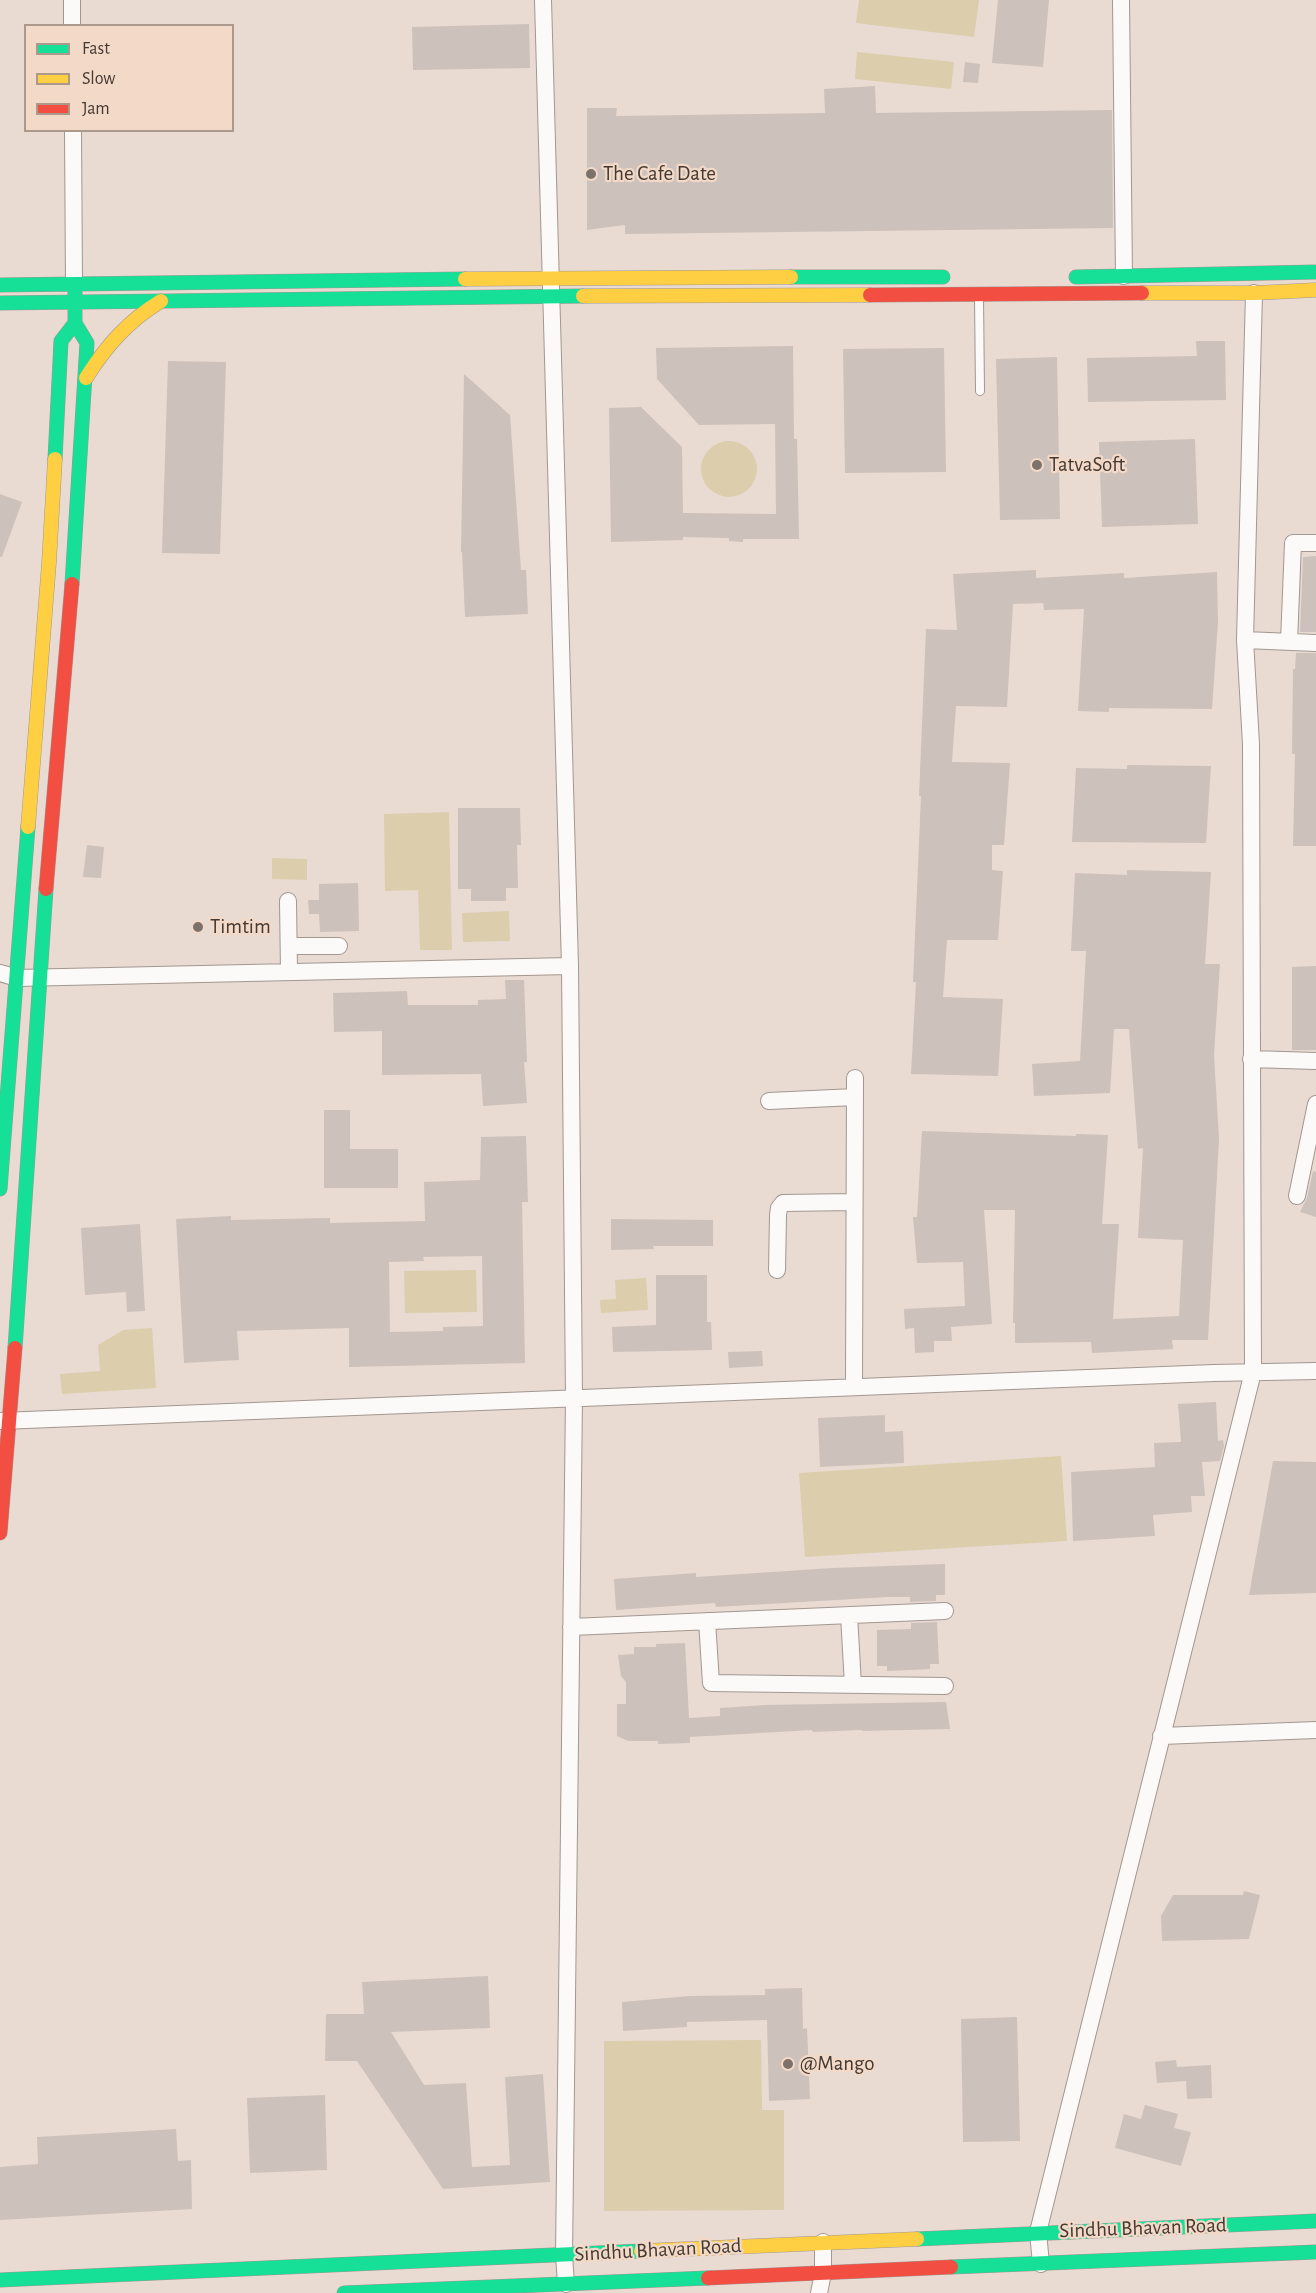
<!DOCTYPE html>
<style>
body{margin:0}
#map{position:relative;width:1316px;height:2293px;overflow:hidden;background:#e9dbd2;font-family:"Alegreya Sans",sans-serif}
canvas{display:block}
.legend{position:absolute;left:24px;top:24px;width:210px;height:108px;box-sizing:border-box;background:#f3d9c8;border:2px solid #ad998c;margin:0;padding:8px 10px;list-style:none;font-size:18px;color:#433932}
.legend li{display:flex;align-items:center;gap:12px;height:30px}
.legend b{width:30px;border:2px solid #ad998c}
</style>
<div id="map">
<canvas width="1316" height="2293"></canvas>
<ul class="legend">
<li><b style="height:8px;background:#16e098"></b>Fast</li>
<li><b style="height:8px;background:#ffcf43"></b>Slow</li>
<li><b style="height:8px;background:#f24e42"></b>Jam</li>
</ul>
</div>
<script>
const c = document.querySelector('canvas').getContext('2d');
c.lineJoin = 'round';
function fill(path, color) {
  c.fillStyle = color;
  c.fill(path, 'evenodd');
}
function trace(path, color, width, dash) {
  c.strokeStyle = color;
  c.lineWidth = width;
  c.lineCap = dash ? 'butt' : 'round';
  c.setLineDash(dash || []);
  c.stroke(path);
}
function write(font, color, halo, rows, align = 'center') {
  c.font = font + ' "Alegreya Sans",sans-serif';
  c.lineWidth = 4.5;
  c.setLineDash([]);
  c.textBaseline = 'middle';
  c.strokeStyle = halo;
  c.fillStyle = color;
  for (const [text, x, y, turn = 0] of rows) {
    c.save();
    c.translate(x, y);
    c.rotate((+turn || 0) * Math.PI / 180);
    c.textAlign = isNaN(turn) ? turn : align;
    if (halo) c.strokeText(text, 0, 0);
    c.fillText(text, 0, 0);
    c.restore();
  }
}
fill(new Path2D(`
 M 859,0 L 979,0 L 974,37 L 856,23 Z
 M 857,52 L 954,62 L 951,89 L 855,79 Z
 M701 469a28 28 0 1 1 56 0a28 28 0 1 1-56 0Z
 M 449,812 L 452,950 L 420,950 L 418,890 L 385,891 L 384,814 Z
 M 272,858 L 307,859 L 307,880 L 272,879 Z
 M 509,911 L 510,941 L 463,942 L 462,913 Z
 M 476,1270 L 477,1312 L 405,1313 L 404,1271 Z
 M 646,1278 L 648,1310 L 601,1313 L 600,1300 L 616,1299 L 615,1280 Z
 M 152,1328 L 156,1388 L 62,1394 L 60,1374 L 100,1371 L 98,1345 L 123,1330 Z
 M 1061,1456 L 1067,1541 L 805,1557 L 799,1473 Z
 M 761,2040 L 762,2110 L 784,2110 L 784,2210 L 604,2211 L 604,2041 Z`), '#dccdad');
fill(new Path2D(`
 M 998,0 L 1049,0 L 1043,67 L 992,63 Z
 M 529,24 L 530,68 L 413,70 L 412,27 Z
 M 965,62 L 980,64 L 978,83 L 963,82 Z
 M 875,86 L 876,113 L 1112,110 L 1113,228 L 625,234 L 625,225 L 587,230 L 587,108 L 617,108 L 616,116 L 825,113 L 824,89 Z
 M 1196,341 L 1225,341 L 1226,400 L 1088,402 L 1087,358 L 1197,356 Z
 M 793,346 L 794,439 L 797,439 L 799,539 L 743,539 L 743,542 L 729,541 L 729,538 L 683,537 L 683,540 L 611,542 L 609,408 L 641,407 L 682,447 L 683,513 L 776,514 L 775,424 L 699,425 L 657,379 L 656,348 Z
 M 944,348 L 946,472 L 845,473 L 843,349 Z
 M 1057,357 L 1060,519 L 1000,520 L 996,359 Z
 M 168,361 L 226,362 L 220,554 L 162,553 Z
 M 464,374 L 510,415 L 521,570 L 526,570 L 528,614 L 465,617 L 462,552 L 461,552 Z
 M 1195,439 L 1198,524 L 1102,527 L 1099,442 Z
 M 0,494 L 22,502 L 2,557 L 0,557 Z
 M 1316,556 L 1316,632 L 1300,632 L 1303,557 Z
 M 1036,570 L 1036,578 L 1124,573 L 1124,578 L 1217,572 L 1218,622 L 1212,709 L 1109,708 L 1109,712 L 1078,711 L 1084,609 L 1044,610 L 1043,603 L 1013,604 L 1007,707 L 956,706 L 952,762 L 1010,763 L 1004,845 L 992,845 L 992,870 L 1003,871 L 998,940 L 947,940 L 943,997 L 1003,999 L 998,1076 L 911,1074 L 916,982 L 913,982 L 921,796 L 919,796 L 926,629 L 957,630 L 953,574 Z
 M 1296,653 L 1316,653 L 1316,846 L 1293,846 L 1295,754 L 1292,754 L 1293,669 L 1295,669 Z
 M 1127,765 L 1211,766 L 1206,843 L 1072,842 L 1076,768 L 1127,769 Z
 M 458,808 L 520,808 L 521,845 L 517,845 L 518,888 L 506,888 L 506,901 L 471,901 L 471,889 L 458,889 Z
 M 87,845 L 104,847 L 101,878 L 83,877 Z
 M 1127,870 L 1211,872 L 1205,964 L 1220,964 L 1214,1055 L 1219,1139 L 1208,1340 L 1172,1340 L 1173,1349 L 1092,1353 L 1091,1342 L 1015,1343 L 1015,1323 L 1013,1323 L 1015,1210 L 984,1210 L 992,1324 L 951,1327 L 952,1341 L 934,1341 L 934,1352 L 915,1353 L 914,1328 L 905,1329 L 904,1309 L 965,1306 L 963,1262 L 917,1263 L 913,1217 L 917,1217 L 922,1131 L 1076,1136 L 1076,1134 L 1108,1135 L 1102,1224 L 1119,1224 L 1113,1319 L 1179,1316 L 1183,1240 L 1138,1238 L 1143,1148 L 1138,1149 L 1129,1029 L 1114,1029 L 1110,1093 L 1034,1096 L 1032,1064 L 1080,1061 L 1086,951 L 1071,951 L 1075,873 L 1127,875 Z
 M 358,883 L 359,931 L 320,932 L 319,914 L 309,914 L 308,900 L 319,900 L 319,884 Z
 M 1316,966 L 1316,1050 L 1292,1050 L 1292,967 Z
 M 505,980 L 524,980 L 527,1062 L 524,1062 L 527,1103 L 483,1106 L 481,1074 L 382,1075 L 382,1031 L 334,1032 L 333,993 L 407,991 L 408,1005 L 478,1005 L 478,1000 L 506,999 Z
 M 324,1110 L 350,1110 L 350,1149 L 398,1149 L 398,1188 L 324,1188 Z
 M 526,1136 L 528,1202 L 522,1202 L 525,1363 L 349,1367 L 349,1328 L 237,1331 L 239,1360 L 184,1363 L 176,1219 L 231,1216 L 231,1220 L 330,1218 L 330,1223 L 425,1221 L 424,1182 L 480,1180 L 481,1137 ZM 482,1256 L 483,1326 L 443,1327 L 443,1331 L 390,1332 L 389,1262 L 424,1261 L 423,1257 Z
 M 1313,1171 L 1316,1172 L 1316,1217 L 1300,1212 L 1307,1198 Z
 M 611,1219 L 713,1220 L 713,1246 L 653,1246 L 654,1249 L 611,1250 Z
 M 140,1224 L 145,1311 L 127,1312 L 126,1292 L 85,1295 L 81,1228 Z
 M 656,1275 L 707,1275 L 707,1322 L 711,1322 L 712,1350 L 613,1352 L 612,1327 L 656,1325 Z
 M 762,1351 L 763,1366 L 729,1368 L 728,1352 Z
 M 1216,1402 L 1218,1441 L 1223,1440 L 1224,1446 L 1220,1461 L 1202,1462 L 1205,1496 L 1191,1496 L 1192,1512 L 1153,1515 L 1155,1536 L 1073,1541 L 1071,1472 L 1155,1467 L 1154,1443 L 1181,1442 L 1178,1404 Z
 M 885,1415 L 885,1432 L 903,1431 L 904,1463 L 820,1467 L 818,1418 Z
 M 1273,1461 L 1316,1462 L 1316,1593 L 1249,1595 Z
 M 945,1564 L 945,1595 L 936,1595 L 936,1601 L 910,1602 L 910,1597 L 887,1597 L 716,1607 L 715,1603 L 616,1610 L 614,1579 L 696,1573 L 696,1577 L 832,1568 Z
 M 937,1622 L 939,1664 L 930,1664 L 930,1669 L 887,1671 L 887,1666 L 877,1666 L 877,1630 L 911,1629 L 911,1623 Z
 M 685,1643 L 689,1718 L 720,1716 L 720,1708 L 766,1705 L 946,1702 L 950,1729 L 862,1731 L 862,1730 L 813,1732 L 812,1730 L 690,1737 L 690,1743 L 658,1744 L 658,1741 L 628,1741 L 617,1736 L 617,1704 L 626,1704 L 626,1682 L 621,1676 L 618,1655 L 634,1654 L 634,1647 L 656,1647 L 656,1644 Z
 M 1244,1891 L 1260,1895 L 1249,1939 L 1162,1941 L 1161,1916 L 1173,1895 L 1243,1895 Z
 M 488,1976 L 490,2028 L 391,2032 L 424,2085 L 466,2083 L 472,2167 L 510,2165 L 505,2077 L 543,2074 L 550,2182 L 443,2189 L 357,2061 L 325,2061 L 326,2014 L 364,2014 L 362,1982 Z
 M 802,1988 L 803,2029 L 807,2028 L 810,2099 L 769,2101 L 767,2020 L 687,2022 L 687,2027 L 623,2031 L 622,2002 L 690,1996 L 765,1995 L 765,1989 Z
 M 1017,2017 L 1020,2141 L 963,2142 L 961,2019 Z
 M 1176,2060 L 1177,2067 L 1211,2065 L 1212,2098 L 1187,2099 L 1186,2081 L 1157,2083 L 1155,2062 Z
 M 325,2095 L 327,2170 L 250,2173 L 247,2098 Z
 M 1145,2105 L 1178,2114 L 1174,2128 L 1191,2132 L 1181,2166 L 1115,2148 L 1124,2114 L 1141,2119 Z
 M 176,2129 L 178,2161 L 191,2160 L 192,2209 L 0,2220 L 0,2167 L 38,2164 L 37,2137 Z`), '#cdc1bb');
const lane = new Path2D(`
 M 979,297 L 980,391`);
const street = new Path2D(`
 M 72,0 L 72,26
 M 543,0 L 570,966 L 574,1398 L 564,2255 L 566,2284
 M 1121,0 L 1124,276
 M 73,130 L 74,284
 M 1245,640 L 1316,643
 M 1289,642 L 1293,543 L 1316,543
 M 288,901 L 289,972
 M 289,946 L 339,946
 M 0,973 L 17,978 L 570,966
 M 1251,1059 L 1316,1061
 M 769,1101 L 855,1097
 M 1297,1196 L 1316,1104
 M 777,1270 L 778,1215 L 779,1208 L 783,1203 L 854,1202
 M 854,1387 L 855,1078
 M 1,1421 L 1214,1373 L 1316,1371
 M 849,1615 L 853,1685
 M 707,1621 L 711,1683 L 945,1686
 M 571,1627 L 945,1611
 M 1161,1736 L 1316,1730
 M 1041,2264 L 1038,2232 L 1253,1372 L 1251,744 L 1245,640 L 1254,293
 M 819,2293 L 823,2273 L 823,2242`);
const fast = new Path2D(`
 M 791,277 L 943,277
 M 1076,277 L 1316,272
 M 0,285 L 465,279
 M 0,303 L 583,296
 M 55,459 L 61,341 L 75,323
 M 72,584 L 87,343 L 75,323 L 75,288
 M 0,1189 L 28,827
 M 15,1348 L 46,889
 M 917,2239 L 1316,2221
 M 951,2267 L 1316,2252
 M 0,2280 L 641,2251
 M 344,2293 L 708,2278`);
const slow = new Path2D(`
 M 465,279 L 791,277
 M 1142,293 L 1254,293 L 1316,290
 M 583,296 L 870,295
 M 86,378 C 106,346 128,321 161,301
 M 28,827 L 49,563 L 55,459
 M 641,2251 L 917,2239`);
const jam = new Path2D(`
 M 870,295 L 1142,293
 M 46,889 L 72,584
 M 0,1533 L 15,1348
 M 708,2278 L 951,2267`);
trace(lane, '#a29791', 10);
trace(street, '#a29791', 18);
trace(fast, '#a29791', 15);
trace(slow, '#a29791', 15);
trace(jam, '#a29791', 15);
trace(lane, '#fcfaf8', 8);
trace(street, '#fcfaf8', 16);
trace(fast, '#16e098', 14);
trace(slow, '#ffcf43', 14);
trace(jam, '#f24e42', 14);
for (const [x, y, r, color] of [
 [591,174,6,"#7d726a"],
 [1037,465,6,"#7d726a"],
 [198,927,6,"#7d726a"],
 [788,2064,6,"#7d726a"]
]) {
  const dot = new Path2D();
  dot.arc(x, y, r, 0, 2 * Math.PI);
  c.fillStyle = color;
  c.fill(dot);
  trace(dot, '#f3d9c8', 2);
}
write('21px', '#433932', '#f3d9c8', [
 ["The Cafe Date",603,174],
 ["TatvaSoft",1049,465],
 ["Timtim",210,927],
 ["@Mango",800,2064]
], 'left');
write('21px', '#433932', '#f3d9c8', [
 ["Sindhu Bhavan Road",1143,2228,-2],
 ["Sindhu Bhavan Road",658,2250,-3]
]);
</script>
